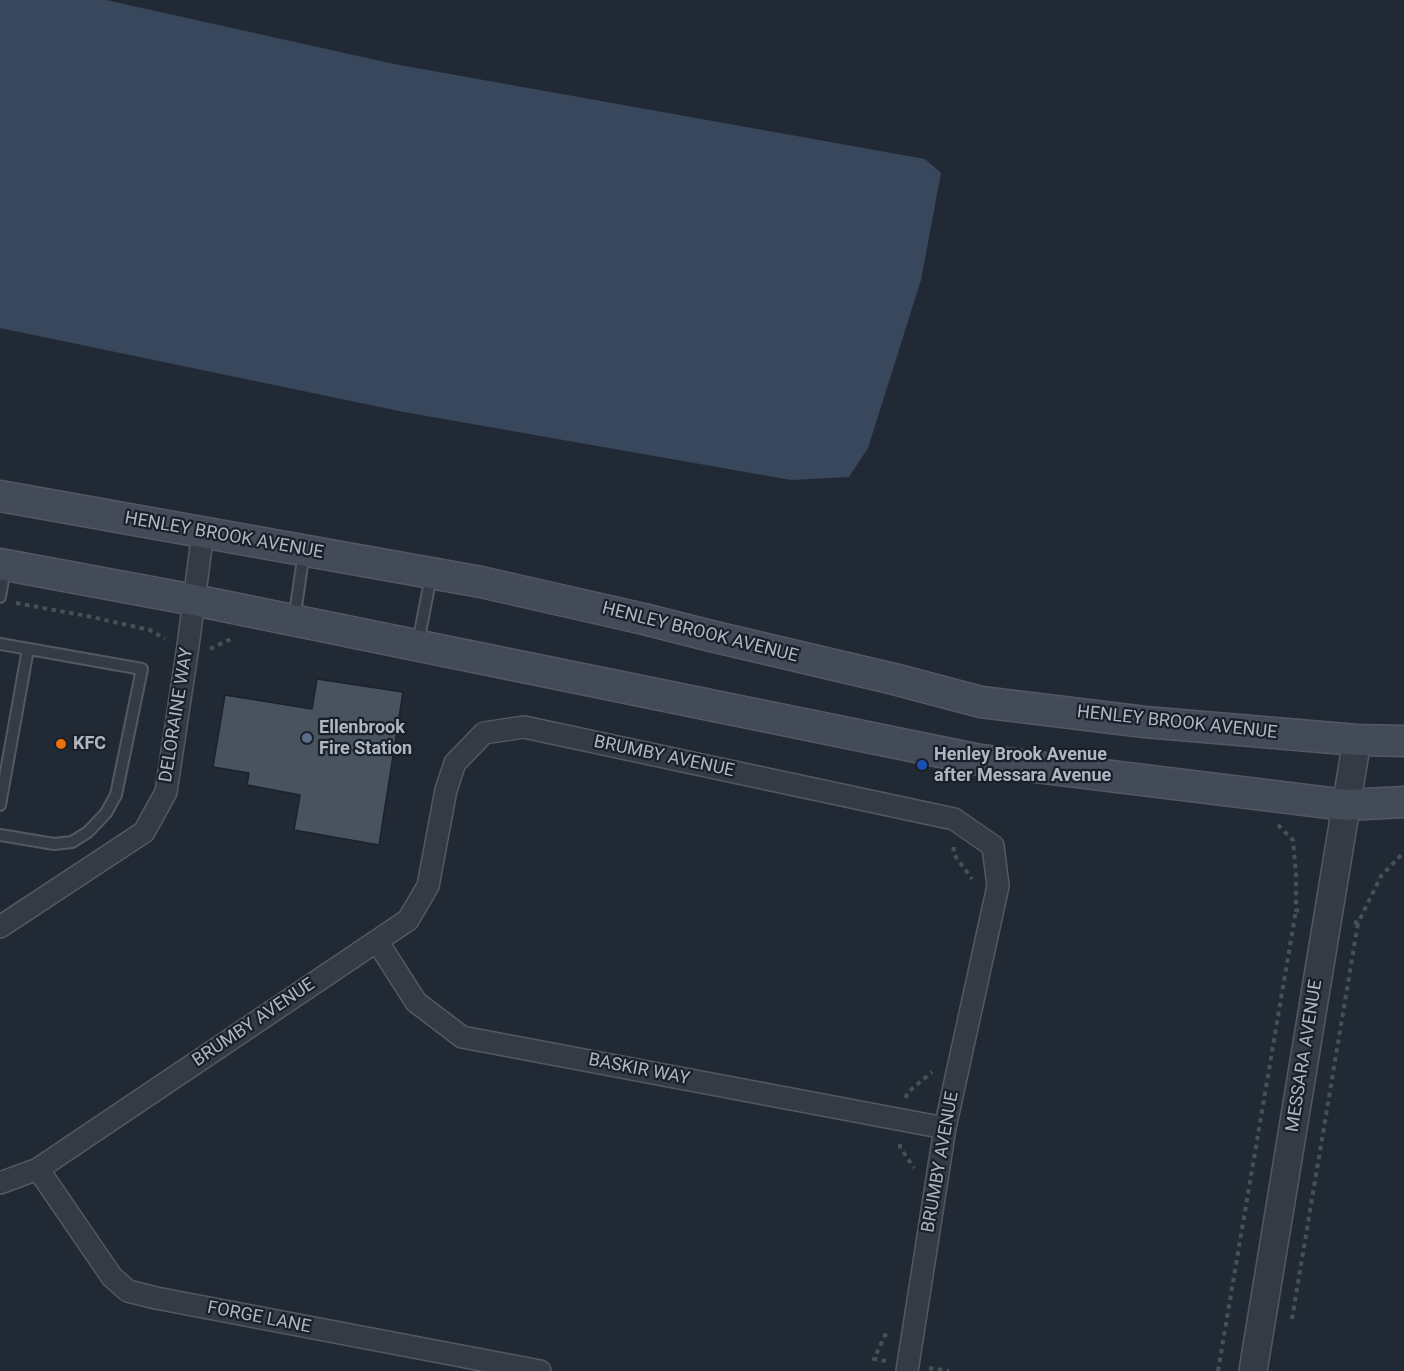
<!DOCTYPE html>
<style>
body{margin:0}
canvas{display:block;background:#212934}
</style>
<canvas width="1404" height="1371"></canvas>
<script>
const c = document.querySelector('canvas').getContext('2d');
c.lineJoin = 'round';
function fill(path, color) {
  c.fillStyle = color;
  c.fill(path, 'evenodd');
}
function trace(path, color, width, dash) {
  c.strokeStyle = color;
  c.lineWidth = width;
  c.lineCap = dash ? 'butt' : 'round';
  c.setLineDash(dash || []);
  c.stroke(path);
}
function write(font, color, halo, rows, align = 'center') {
  c.font = font + ' Roboto,sans-serif';
  c.lineWidth = 4.5;
  c.setLineDash([]);
  c.textBaseline = 'middle';
  c.strokeStyle = halo;
  c.fillStyle = color;
  for (const [text, x, y, turn = 0] of rows) {
    c.save();
    c.translate(x, y);
    c.rotate((+turn || 0) * Math.PI / 180);
    c.textAlign = isNaN(turn) ? turn : align;
    if (halo) c.strokeText(text, 0, 0);
    c.fillText(text, 0, 0);
    c.restore();
  }
}
fill(new Path2D(`
 M 0,0 L 106,0 L 394,64 L 925,159 L 941,173 L 921,280 L 868,448 L 849,477 L 791,480 L 404,412 L 0,328 Z`), '#38475c');
const building = new Path2D(`
 M 317,679 L 403,692 L 379,845 L 294,830 L 300,795 L 247,785 L 249,773 L 213,767 L 225,695 L 312,709 Z`);
fill(building, '#495360');
trace(building, '#1c222c', 1.5);
const service = new Path2D(`
 M 0,597 L 5,568
 M 294,620 L 304,552
 M 418,643 L 431,576
 M 0,644 L 142,669 L 116,795 L 106,813 L 88,832 L 72,842 L 54,844 L 0,835
 M 0,805 L 28,649`);
const minor = new Path2D(`
 M 0,927 L 144,832 L 166,792 L 188,646 L 203,532
 M 377,941 L 416,1002 L 462,1037 L 945,1128
 M 38,1169 L 112,1277 L 128,1291 L 156,1298 L 540,1371
 M 0,1183 L 38,1169 L 408,920 L 428,886 L 446,790 L 455,763 L 484,733 L 524,727 L 954,819 L 993,846 L 998,886 L 945,1128 L 907,1371`);
const tertiary = new Path2D(`
 M 1253,1371 L 1357,740`);
const secondary = new Path2D(`
 M 0,496 L 481,582 L 644,619 L 711,636 L 894,679 L 981,702 L 1145,722 L 1357,740 L 1404,741
 M 0,564 L 194,600 L 980,760 L 1346,805 L 1404,802`);
trace(service, '#525963', 14);
trace(minor, '#525963', 24);
trace(tertiary, '#525963', 30);
trace(secondary, '#525963', 33);
trace(new Path2D(`
 M 16,603 L 87,616 L 150,630 L 165,639
 M 210,649 L 233,638
 M 1278,825 L 1293,840 L 1296,874 L 1296,910 L 1302,912
 M 954,847 L 953,853 L 972,879
 M 1354,922 L 1358,923 L 1381,876 L 1404,852
 M 906,1098 L 907,1093 L 932,1072
 M 900,1144 L 900,1147 L 914,1168
 M 1292,1319 L 1358,923
 M 886,1361 L 874,1359 L 888,1329
 M 929,1368 L 949,1371
 M 1218,1371 L 1296,910`), '#425255', 4, [4.5, 4.5]);
trace(service, '#343b45', 10);
trace(minor, '#343b45', 21);
trace(tertiary, '#343b45', 27);
trace(secondary, '#434a58', 30);
for (const [x, y, r, color] of [
 [307,738,6,"#5c6f8a"],
 [61,744,6,"#e8710a"],
 [922,765,6,"#1a4fb4"]
]) {
  const dot = new Path2D();
  dot.arc(x, y, r, 0, 2 * Math.PI);
  c.fillStyle = color;
  c.fill(dot);
  trace(dot, '#1a2029', 2);
}
write('18px', '#aeb6c2', '#1a2029', [
 ["HENLEY BROOK AVENUE",224,536,10],
 ["HENLEY BROOK AVENUE",700,633,14],
 ["DELORAINE WAY",177,715,-81],
 ["HENLEY BROOK AVENUE",1177,723,6],
 ["BRUMBY AVENUE",664,757,12],
 ["BRUMBY AVENUE",254,1023,-34],
 ["MESSARA AVENUE",1305,1056,-81],
 ["BASKIR WAY",639,1070,11],
 ["BRUMBY AVENUE",941,1162,-80],
 ["FORGE LANE",259,1318,11]
]);
write('bold 18px', '#aeb6c2', '#1a2029', [
 ["Ellenbrook",319,728],
 ["Fire Station",319,749],
 ["KFC",73,744],
 ["Henley Brook Avenue",934,755],
 ["after Messara Avenue",934,776]
], 'left');
</script>
